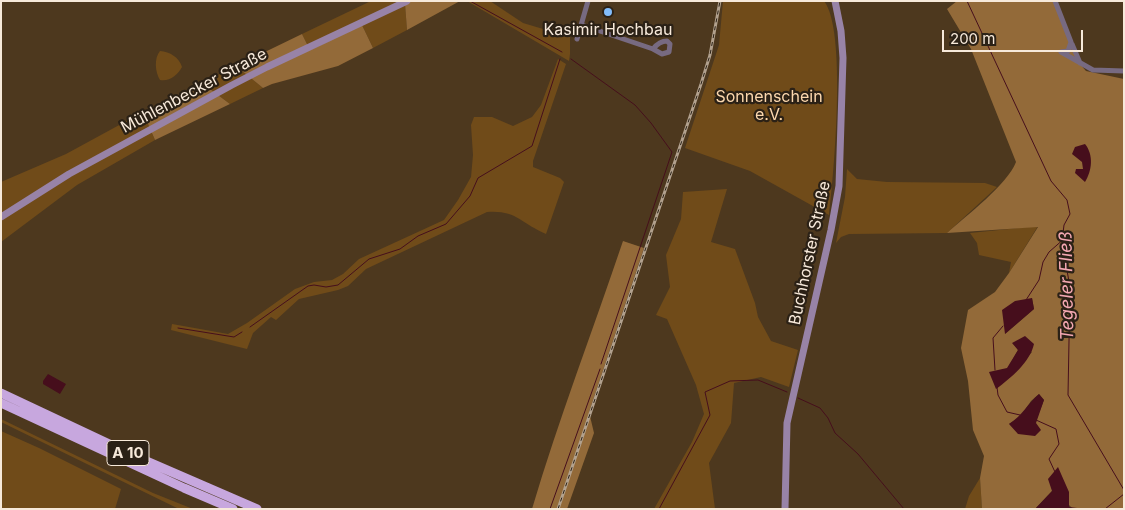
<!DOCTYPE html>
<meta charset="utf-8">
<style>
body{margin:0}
#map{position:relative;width:1125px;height:510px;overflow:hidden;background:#4d381e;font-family:Inter,sans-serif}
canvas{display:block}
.frame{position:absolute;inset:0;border:2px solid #f7e9da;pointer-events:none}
.scale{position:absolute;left:942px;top:30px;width:141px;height:22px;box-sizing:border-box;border:2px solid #f7e9da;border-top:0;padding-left:6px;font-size:15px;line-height:18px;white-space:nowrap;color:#f7e9da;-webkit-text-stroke:4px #2b2116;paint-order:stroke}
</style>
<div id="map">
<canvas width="1125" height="510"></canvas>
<div class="frame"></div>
<div class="scale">200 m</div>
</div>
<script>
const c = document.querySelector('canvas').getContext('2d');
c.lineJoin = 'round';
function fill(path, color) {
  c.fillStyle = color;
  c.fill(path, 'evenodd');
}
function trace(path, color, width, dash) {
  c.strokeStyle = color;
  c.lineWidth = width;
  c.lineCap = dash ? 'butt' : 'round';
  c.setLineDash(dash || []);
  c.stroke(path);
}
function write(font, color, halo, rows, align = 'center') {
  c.font = font + ' Inter,sans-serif';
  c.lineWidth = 4.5;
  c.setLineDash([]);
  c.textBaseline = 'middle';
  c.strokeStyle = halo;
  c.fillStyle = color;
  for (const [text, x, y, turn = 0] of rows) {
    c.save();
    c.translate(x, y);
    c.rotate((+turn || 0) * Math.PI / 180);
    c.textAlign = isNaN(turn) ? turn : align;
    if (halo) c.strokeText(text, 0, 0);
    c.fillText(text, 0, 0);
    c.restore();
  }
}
fill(new Path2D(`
 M 371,1 L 411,1 L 405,4 L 407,30 L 373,48 L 362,25 L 310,50 L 302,34 Z
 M 467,1 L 490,1 L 523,23 L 570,37 L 570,54 L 569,61 Z
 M 723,1 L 824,1 C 847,30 834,174 829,215 L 750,171 L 685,148 L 719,45 Z
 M 160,51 C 170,52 179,57 182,67 C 178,75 169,82 160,80 C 155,72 154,58 160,51 Z
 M 558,59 L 566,64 L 533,161 L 533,167 L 560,178 L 564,182 L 546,234 C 520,223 517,210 487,212 L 366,269 L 348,286 L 338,290 L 299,299 L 276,320 L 271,317 L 253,333 L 247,349 L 171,330 L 172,324 L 228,334 L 247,323 L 295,289 L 314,282 L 332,280 L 343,274 L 359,259 L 444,220 L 458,200 L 471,177 L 473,155 L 471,125 L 474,117 L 492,117 L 513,126 L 532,117 L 541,105 Z
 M 236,66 L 263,88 L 230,104 L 202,83 Z
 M 145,111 L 145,117 L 155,140 L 77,185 L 1,242 L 1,182 L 66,154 Z
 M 847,169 L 857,179 L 887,182 L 985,183 L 997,187 L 947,233 L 849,234 L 841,237 L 836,243 L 845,197 Z
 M 727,189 L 711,242 L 735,249 L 755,303 L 758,317 L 771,341 L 798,350 L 789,387 L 761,377 L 734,383 L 731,423 L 709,463 L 715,509 L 654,509 L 692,442 L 704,414 L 696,385 L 667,319 L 656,315 L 670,287 L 666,255 L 681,219 L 683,192 Z
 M 1038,226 L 1009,273 L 1011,262 L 979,255 L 977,243 L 970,233 Z
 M 1,419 L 153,493 L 193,509 L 179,509 L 1,422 Z
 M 1,431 L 39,448 L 121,489 L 115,509 L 1,509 Z
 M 980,478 L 982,509 L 965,509 L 969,496 Z`), '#704b19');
fill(new Path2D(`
 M 411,1 L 460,1 L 407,30 L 405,4 Z
 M 957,1 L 1055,1 L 1080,64 L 1086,71 L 1124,79 L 1124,509 L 1072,508 L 1068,504 L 1068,492 L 1052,491 L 1035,509 L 982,509 L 980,478 L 984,456 L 973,430 L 968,381 L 961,348 L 968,310 L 995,292 L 1009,273 L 1038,227 L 947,233 C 967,215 1007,185 1016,162 L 971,49 L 947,9 ZM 1032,298 L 1034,309 L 1005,334 ZM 1013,343 L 1032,352 L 996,389 L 1018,350 ZM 1039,394 L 1044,400 L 1035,423 L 1009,424 L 1021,416 L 1031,401 Z
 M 362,25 L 373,48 L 338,66 L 272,84 L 263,88 L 236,66 L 302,34 L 310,50 Z
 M 202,83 L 230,104 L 155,140 L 145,117 L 145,111 Z
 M 623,241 L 644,248 L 589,412 L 594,433 L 567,509 L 532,509 C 559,418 593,330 623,241 Z`), '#936a39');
fill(new Path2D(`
 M 1085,144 C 1094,155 1092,171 1085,182 L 1075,173 L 1076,169 L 1083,169 L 1082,162 L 1072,154 L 1075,147 Z
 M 1032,298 L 1034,309 L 1005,334 L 1002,310 L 1015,301 Z
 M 1025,336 L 1034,344 C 1030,362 1011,378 996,389 L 989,372 L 1007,368 L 1018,350 L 1012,343 Z
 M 48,374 L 66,384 L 60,394 L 43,384 L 43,381 Z
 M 1039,394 L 1044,400 L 1036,423 L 1041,430 L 1035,436 L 1018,434 L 1009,424 C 1023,415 1027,404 1039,394 Z
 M 1058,467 L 1069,492 L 1069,507 L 1085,509 L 1035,509 L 1052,491 L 1048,479 Z`), '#460e1c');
trace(new Path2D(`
 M 470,1 L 562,52
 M 967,1 L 1051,181 L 1067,200 L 1070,214 L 1064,225 L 1063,233 L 1069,246 L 1066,265 L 1070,287 L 1068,395 L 1124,490
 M 571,59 L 635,105 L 651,123 L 672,152 L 601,364
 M 1026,300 L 1039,280 L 1043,262 L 1049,252 L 1065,238
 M 250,327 L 308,286 L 314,285 L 326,287 L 338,285 L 369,259 L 400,249 L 418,236 L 446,224 L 470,196 L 478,178 L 532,146 L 560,59
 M 178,328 L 234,337 L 242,332
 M 995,370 L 993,338 L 1003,326
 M 997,387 L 998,395 L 1007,412 L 1020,415
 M 798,398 L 820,408 L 828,418 L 835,433 L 858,454 L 904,509
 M 1036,420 L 1056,429 L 1059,444 L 1049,459 L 1055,472
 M 550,509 L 600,369
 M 659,509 L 710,415 L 705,392 L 730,381 L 758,380 L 787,392
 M 1105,509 L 1124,494`), '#460e1c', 1);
trace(new Path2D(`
 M 1055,1 L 1071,42 L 1068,51 L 1061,52
 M 582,25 L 653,49 L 662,54 L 669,52 L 670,44 L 667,41 C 661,41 657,44 653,49
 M 577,39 L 588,1
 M 1072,44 L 1080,63
 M 1061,52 L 1093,70 L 1124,71`), '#776a81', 5);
trace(new Path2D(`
 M 1,217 L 69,174 L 232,85 L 267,67 L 407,1
 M 785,509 L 787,423 L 831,230 L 839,186 L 843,58 L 841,31 L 835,1`), '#9883a7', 7);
trace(new Path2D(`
 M 1,393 L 137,457 L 257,509
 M 1,403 L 184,488 L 233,509`), '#c7a7de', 9);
const rail = new Path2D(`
 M 558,509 L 701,84 L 710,55 L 720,1`);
trace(rail, '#b2a18e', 3);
trace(rail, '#2b2116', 1, [4]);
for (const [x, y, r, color] of [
 [608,12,5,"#82bcfa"]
]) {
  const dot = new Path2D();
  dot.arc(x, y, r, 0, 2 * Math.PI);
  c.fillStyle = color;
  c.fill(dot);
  trace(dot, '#2b2116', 2);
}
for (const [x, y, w] of [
 [128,453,42]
]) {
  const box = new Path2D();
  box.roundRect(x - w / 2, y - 12.5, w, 25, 4);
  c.fillStyle = '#2b2116';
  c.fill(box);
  trace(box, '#f7e9da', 1);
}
write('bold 15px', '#f7e9da', null, [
 ["A 10",128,453]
]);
write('16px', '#f7e9da', '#2b2116', [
 ["Kasimir Hochbau",608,30]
]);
write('16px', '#f7e9da', '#2b2116', [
 ["Mühlenbecker Straße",194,91,-28],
 ["Buchhorster Straße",810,253,-78]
]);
write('16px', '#fdd8ae', '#2b2116', [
 ["Sonnenschein",769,97],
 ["e.V.",769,115]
]);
write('italic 18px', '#f4a8b2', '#2b2116', [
 ["Tegeler Fließ",1067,286,-91]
]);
</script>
